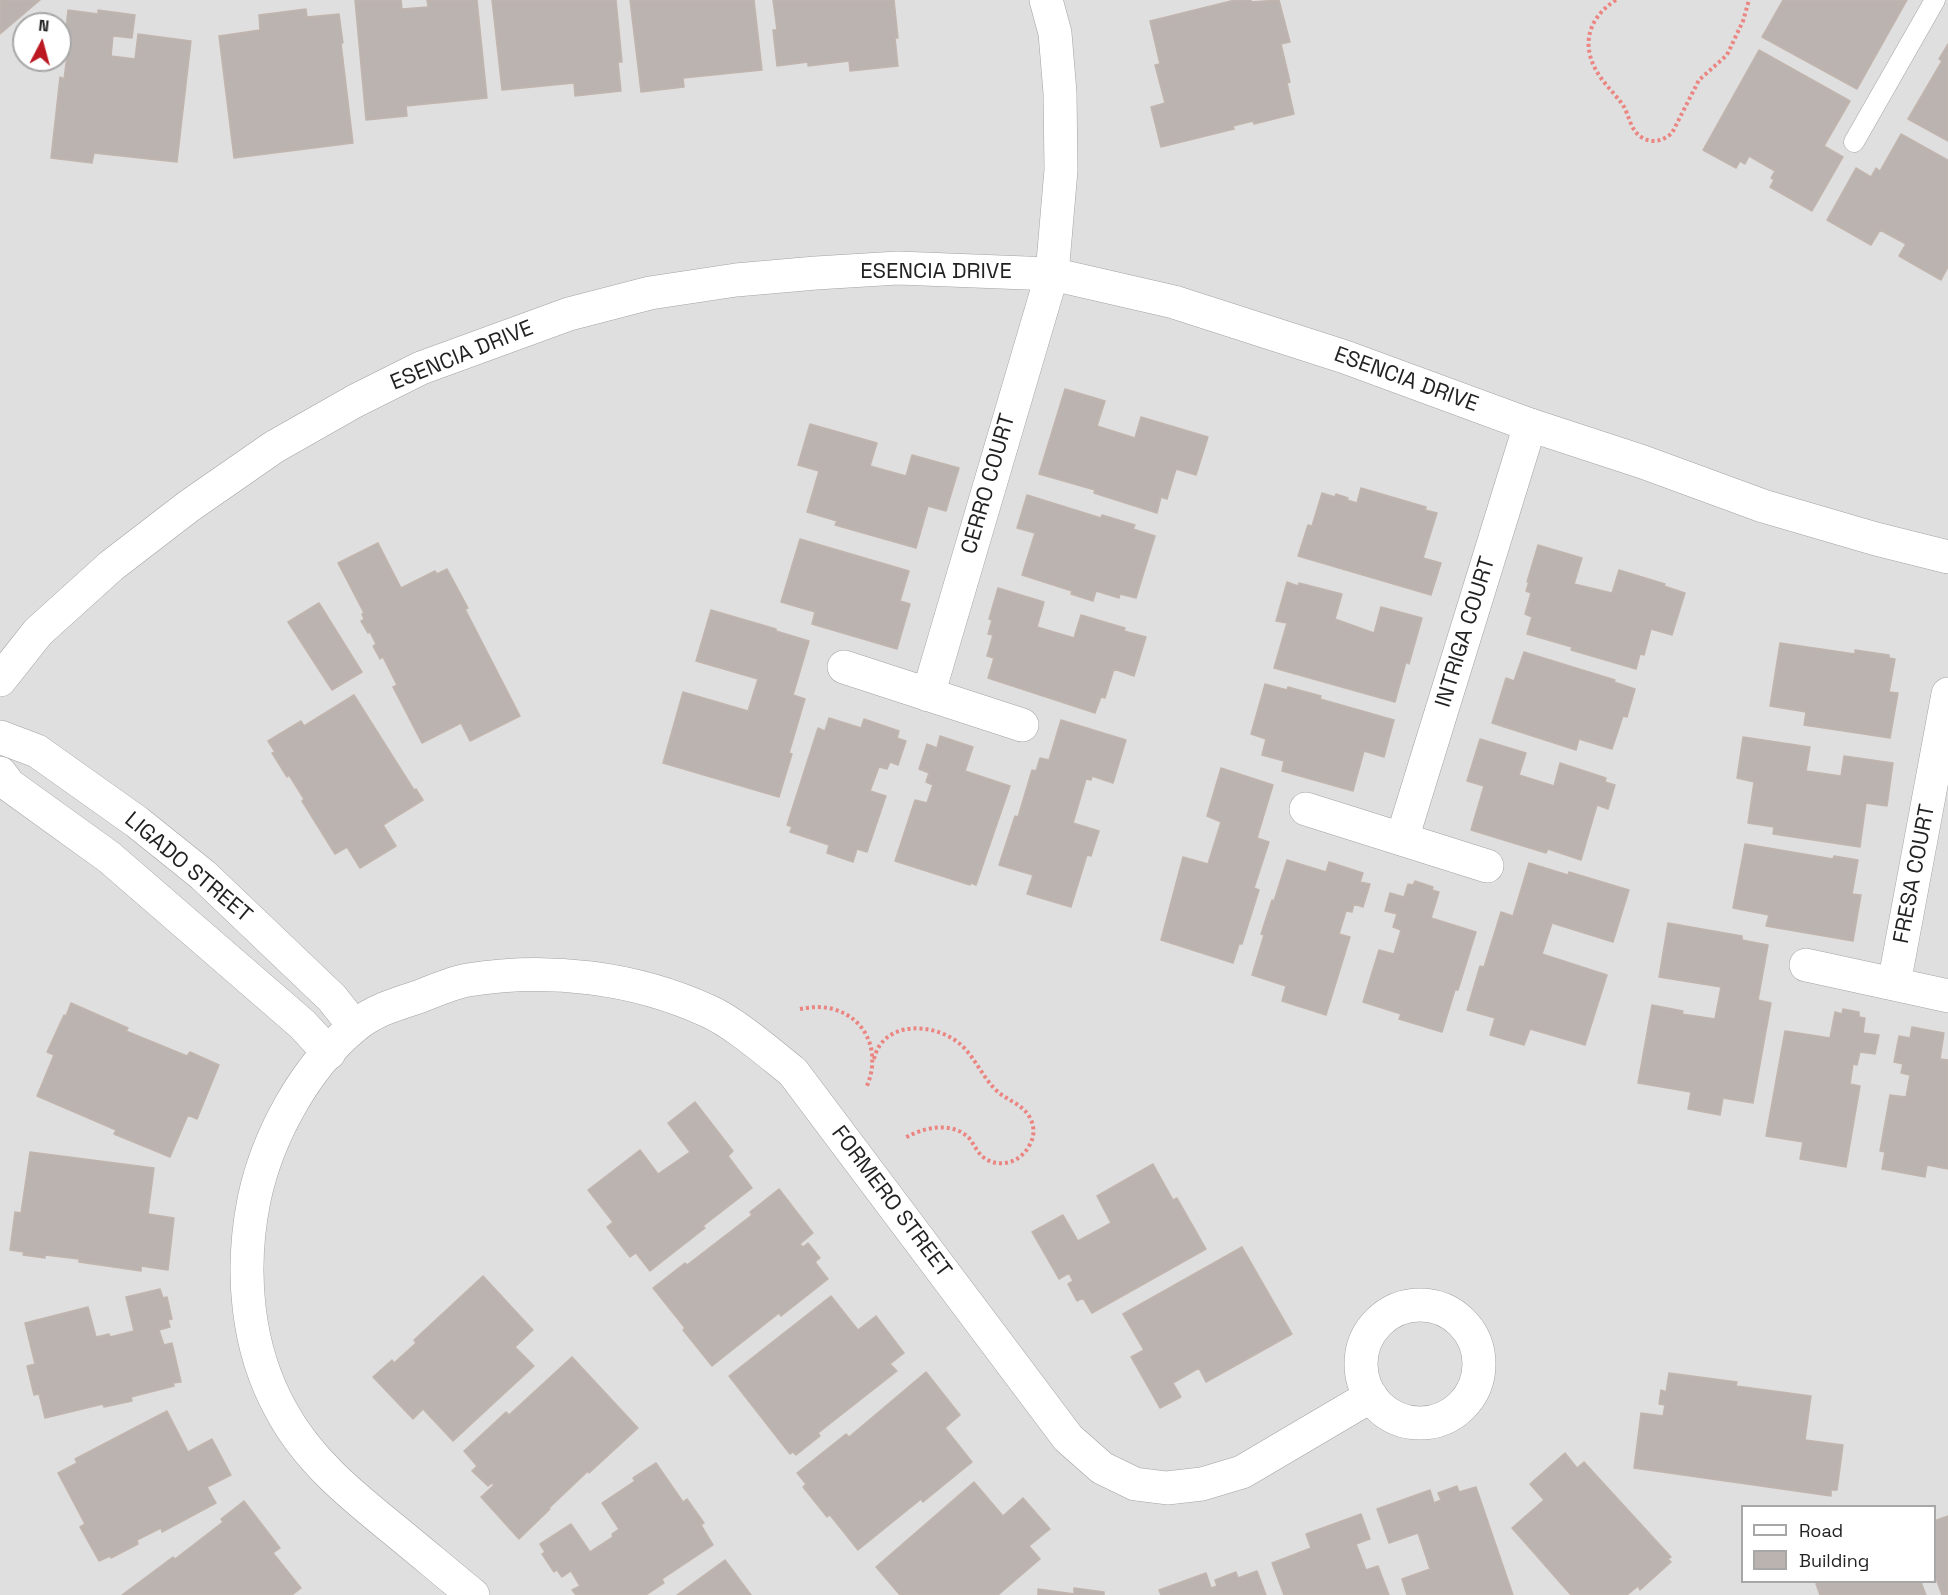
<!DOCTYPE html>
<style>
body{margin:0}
#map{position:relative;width:1948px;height:1595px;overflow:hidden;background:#f1eeea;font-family:"Space Grotesk",sans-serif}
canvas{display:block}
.legend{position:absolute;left:1741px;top:1505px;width:195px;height:78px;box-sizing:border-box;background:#fff;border:2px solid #a7a7a7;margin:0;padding:8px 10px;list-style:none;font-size:18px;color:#222}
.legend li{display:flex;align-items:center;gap:12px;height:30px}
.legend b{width:30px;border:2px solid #a7a7a7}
.north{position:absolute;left:12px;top:12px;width:60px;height:60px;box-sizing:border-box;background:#fff;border:2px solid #a7a7a7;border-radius:50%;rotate:6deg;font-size:16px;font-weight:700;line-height:24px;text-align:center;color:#222}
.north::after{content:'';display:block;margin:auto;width:21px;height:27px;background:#bb1822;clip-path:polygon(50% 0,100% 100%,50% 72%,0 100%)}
</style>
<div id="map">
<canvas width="1948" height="1595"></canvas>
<ul class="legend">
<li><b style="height:8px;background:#fff"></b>Road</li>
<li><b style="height:16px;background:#bab3af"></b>Building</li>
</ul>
<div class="north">N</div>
</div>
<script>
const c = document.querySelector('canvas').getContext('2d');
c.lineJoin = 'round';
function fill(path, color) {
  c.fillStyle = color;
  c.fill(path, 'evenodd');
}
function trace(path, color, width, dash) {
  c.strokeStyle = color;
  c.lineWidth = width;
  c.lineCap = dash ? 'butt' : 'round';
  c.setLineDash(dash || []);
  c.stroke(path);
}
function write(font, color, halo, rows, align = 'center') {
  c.font = font + ' "Space Grotesk",sans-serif';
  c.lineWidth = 4.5;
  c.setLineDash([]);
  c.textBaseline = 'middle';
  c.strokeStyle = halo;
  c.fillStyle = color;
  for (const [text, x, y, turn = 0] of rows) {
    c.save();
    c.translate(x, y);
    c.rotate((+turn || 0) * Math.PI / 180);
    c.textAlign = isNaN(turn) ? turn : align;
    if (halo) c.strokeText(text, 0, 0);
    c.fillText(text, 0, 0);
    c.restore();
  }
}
fill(new Path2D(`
 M 0,0 L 1948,0 L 1948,1595 L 0,1595 ZM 24,24 L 60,24 L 60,60 L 24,60 ZM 1742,1506 L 1934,1506 L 1934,1582 L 1742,1582 Z`), '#e0dfdf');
const building = new Path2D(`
 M 0,0 L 40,0 L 0,34 Z
 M 355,0 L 401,0 L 402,9 L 428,7 L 427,0 L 477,0 L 487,98 L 406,106 L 407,116 L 366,120 Z
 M 492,0 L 616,0 L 622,62 L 618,62 L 621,91 L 575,96 L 574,83 L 502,90 Z
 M 630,0 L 754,0 L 762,70 L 683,78 L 684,87 L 641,92 Z
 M 773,0 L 894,0 L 898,38 L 895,38 L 898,66 L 850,71 L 849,61 L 808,66 L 808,62 L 777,66 L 773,30 L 777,30 Z
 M 1235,0 L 1251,0 L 1251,2 L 1279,0 L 1290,42 L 1281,44 L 1290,82 L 1287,83 L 1294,114 L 1254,124 L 1253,121 L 1233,126 L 1234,129 L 1161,147 L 1151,107 L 1165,103 L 1155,65 L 1160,64 L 1150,21 Z
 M 1783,0 L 1907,0 L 1857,89 L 1762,37 Z
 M 306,9 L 307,17 L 339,14 L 343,43 L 341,43 L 353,143 L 234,158 L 219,36 L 260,30 L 259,15 Z
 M 68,10 L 98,14 L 98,10 L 135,15 L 132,38 L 113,36 L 111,56 L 135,59 L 138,34 L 191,41 L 177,162 L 94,153 L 92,163 L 51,158 L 60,77 L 64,79 L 67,56 L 63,56 Z
 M 1948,44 L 1948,141 L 1908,119 L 1942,61 L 1939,59 Z
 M 1759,50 L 1850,101 L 1824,146 L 1843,157 L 1812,211 L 1770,187 L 1774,180 L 1771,178 L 1775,171 L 1749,156 L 1745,164 L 1740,161 L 1736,168 L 1703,150 Z
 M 1901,134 L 1948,160 L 1948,267 L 1941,280 L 1899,256 L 1906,244 L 1880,230 L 1871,245 L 1827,220 L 1856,168 L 1871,177 L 1876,168 L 1880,171 Z
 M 1065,389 L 1105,401 L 1097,426 L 1135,438 L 1141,417 L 1208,437 L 1196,475 L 1176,469 L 1167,499 L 1161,497 L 1157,513 L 1094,493 L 1095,490 L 1039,474 Z
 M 810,424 L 877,443 L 870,466 L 906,476 L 912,455 L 959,468 L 946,511 L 928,506 L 916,548 L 835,525 L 837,521 L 807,512 L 819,471 L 798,465 Z
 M 1361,488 L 1426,507 L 1425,510 L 1437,513 L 1423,558 L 1441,563 L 1431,595 L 1298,556 L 1308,525 L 1312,526 L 1322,493 L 1335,497 L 1336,494 L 1348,498 L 1347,500 L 1357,503 Z
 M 1027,495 L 1101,518 L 1102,515 L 1135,525 L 1133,529 L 1155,536 L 1136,598 L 1120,594 L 1119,598 L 1096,591 L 1093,601 L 1071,594 L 1072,591 L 1022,575 L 1035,533 L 1017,528 Z
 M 800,539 L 909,571 L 900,601 L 910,604 L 897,649 L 812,624 L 815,612 L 781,602 Z
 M 378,543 L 401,588 L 435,571 L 437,574 L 447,569 L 468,608 L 465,609 L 520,716 L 470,741 L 461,723 L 422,743 L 393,687 L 397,685 L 383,657 L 380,659 L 373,646 L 376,644 L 370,632 L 368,633 L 361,621 L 364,619 L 362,614 L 364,613 L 338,563 Z
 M 1538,545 L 1582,558 L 1574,584 L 1612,593 L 1619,570 L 1665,584 L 1664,586 L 1685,593 L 1672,635 L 1651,629 L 1644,655 L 1640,654 L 1636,669 L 1571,650 L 1572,647 L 1527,634 L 1532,617 L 1525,614 L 1531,593 L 1526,591 L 1529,582 L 1527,582 Z
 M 1287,582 L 1298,586 L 1299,583 L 1342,594 L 1335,619 L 1374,633 L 1381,607 L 1422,618 L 1409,664 L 1406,662 L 1395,702 L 1274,668 L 1287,623 L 1276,621 Z
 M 998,588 L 1044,602 L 1037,627 L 1074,638 L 1081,615 L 1125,628 L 1124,631 L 1146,637 L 1134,676 L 1114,669 L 1105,698 L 1101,697 L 1095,713 L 988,678 L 994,658 L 987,656 L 993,635 L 988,634 L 992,620 L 989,619 Z
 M 319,603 L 362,672 L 332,690 L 288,622 Z
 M 711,610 L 776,629 L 776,631 L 809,641 L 793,695 L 805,699 L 789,753 L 792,754 L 779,797 L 663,763 L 683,692 L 748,711 L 758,679 L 696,661 Z
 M 1780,643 L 1855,654 L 1855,650 L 1889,655 L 1889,658 L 1895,659 L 1889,692 L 1898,693 L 1890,738 L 1804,725 L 1806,712 L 1770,706 Z
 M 1524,652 L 1615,680 L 1614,682 L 1635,689 L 1627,717 L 1623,716 L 1612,749 L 1579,739 L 1576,750 L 1492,723 L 1506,678 L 1514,681 Z
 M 1265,684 L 1287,690 L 1288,687 L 1321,696 L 1320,699 L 1394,720 L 1384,757 L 1364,751 L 1353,791 L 1282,771 L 1284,761 L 1262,755 L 1266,739 L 1251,734 Z
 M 354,695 L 414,790 L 416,789 L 423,800 L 383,825 L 396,846 L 360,868 L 347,847 L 335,854 L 302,801 L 304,799 L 289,775 L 287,777 L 272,753 L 275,752 L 268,741 L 301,721 L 304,726 Z
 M 829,718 L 861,728 L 864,719 L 899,731 L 897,738 L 906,741 L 898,765 L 890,762 L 887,769 L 879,767 L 870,791 L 886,796 L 867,852 L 857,849 L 853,862 L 827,853 L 829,845 L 790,832 L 792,827 L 787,825 L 818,728 L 825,731 Z
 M 1061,720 L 1126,740 L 1113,783 L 1092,776 L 1091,780 L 1086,779 L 1073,823 L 1099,831 L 1091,856 L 1087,855 L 1071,907 L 1027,894 L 1033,875 L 999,865 L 1015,816 L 1018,817 L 1032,770 L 1036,771 L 1040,758 L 1049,760 Z
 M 940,736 L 973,747 L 965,771 L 1010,786 L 976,885 L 971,883 L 970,885 L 895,861 L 915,800 L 927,803 L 933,785 L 926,782 L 929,773 L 919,769 L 927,744 L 937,748 Z
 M 1743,737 L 1810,747 L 1806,771 L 1841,776 L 1844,756 L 1893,763 L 1887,806 L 1866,803 L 1860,847 L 1773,834 L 1774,827 L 1748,823 L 1754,782 L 1737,778 Z
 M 1480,739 L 1526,753 L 1519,775 L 1554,786 L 1560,763 L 1606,778 L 1605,782 L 1615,785 L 1608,809 L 1597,805 L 1581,860 L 1548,849 L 1546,853 L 1471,830 L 1484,786 L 1467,781 Z
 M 1221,768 L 1273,785 L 1257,838 L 1269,842 L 1254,888 L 1259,890 L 1242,944 L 1239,944 L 1233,963 L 1161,940 L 1183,857 L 1208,864 L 1221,822 L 1207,816 Z
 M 1745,844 L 1833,859 L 1834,856 L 1858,860 L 1852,894 L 1861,895 L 1853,941 L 1766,926 L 1769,915 L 1733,908 Z
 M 1287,860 L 1326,872 L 1329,862 L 1363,873 L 1360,882 L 1370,884 L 1363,907 L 1354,904 L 1352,912 L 1346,911 L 1339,934 L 1350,937 L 1326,1015 L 1282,1001 L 1286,986 L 1252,975 L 1264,935 L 1261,934 L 1272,900 L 1274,901 Z
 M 1529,863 L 1568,875 L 1569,872 L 1629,890 L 1613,942 L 1552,923 L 1542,954 L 1607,975 L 1585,1045 L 1530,1029 L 1524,1045 L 1490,1035 L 1495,1018 L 1467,1010 L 1480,966 L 1484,967 L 1501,912 L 1513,916 Z
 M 1415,881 L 1433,887 L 1432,890 L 1439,892 L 1431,918 L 1476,932 L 1458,990 L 1455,990 L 1442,1032 L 1399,1019 L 1401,1014 L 1363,1002 L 1379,950 L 1394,954 L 1401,930 L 1393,927 L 1397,914 L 1385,911 L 1390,893 L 1404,897 L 1408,884 L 1413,885 Z
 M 1668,923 L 1742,936 L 1742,940 L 1768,945 L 1758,1000 L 1771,1003 L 1753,1103 L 1723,1098 L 1720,1115 L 1688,1109 L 1691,1092 L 1638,1083 L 1652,1005 L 1683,1011 L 1682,1014 L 1715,1019 L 1721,987 L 1659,977 Z
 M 71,1003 L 128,1028 L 126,1031 L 187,1056 L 190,1052 L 219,1065 L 197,1119 L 188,1115 L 170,1157 L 114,1134 L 116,1130 L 37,1096 L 54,1055 L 47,1052 L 64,1015 L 66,1016 Z
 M 1843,1009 L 1859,1012 L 1859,1017 L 1865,1018 L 1863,1033 L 1879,1035 L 1875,1054 L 1860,1052 L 1857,1065 L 1853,1064 L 1850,1084 L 1860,1086 L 1846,1167 L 1800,1159 L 1803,1142 L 1766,1136 L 1785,1031 L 1830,1038 L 1835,1012 L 1842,1014 Z
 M 1912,1027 L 1944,1033 L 1940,1059 L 1948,1060 L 1948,1169 L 1927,1165 L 1925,1177 L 1882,1169 L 1885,1152 L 1880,1151 L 1890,1095 L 1906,1097 L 1910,1075 L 1901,1073 L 1903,1064 L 1894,1062 L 1899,1036 L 1910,1038 Z
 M 695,1102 L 733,1151 L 728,1156 L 752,1188 L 703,1226 L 705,1228 L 650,1271 L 636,1253 L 630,1257 L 607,1227 L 613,1222 L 588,1190 L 640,1150 L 658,1174 L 690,1152 L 668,1123 Z
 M 30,1152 L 154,1168 L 148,1214 L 174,1218 L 168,1270 L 141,1266 L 141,1271 L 79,1262 L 79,1259 L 45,1255 L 45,1258 L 23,1255 L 24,1252 L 10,1250 L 15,1212 L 21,1213 Z
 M 1153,1164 L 1173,1200 L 1177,1198 L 1206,1249 L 1092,1313 L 1083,1298 L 1077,1301 L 1068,1284 L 1073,1281 L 1069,1273 L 1059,1279 L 1032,1232 L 1063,1215 L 1078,1241 L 1111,1223 L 1097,1196 Z
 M 779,1189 L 813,1233 L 800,1244 L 803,1247 L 808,1243 L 820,1258 L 815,1262 L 828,1279 L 781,1316 L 779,1313 L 712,1366 L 683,1330 L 685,1328 L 653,1288 L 685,1263 L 687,1265 L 752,1215 L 750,1212 Z
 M 1242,1247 L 1292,1334 L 1206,1382 L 1199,1368 L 1173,1383 L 1181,1397 L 1160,1408 L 1131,1357 L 1144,1350 L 1123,1314 Z
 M 483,1276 L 533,1330 L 515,1347 L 534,1366 L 453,1441 L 423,1409 L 413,1419 L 373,1377 L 392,1360 L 394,1363 L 416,1343 L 414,1340 Z
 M 160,1289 L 163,1298 L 167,1297 L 172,1319 L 168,1320 L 170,1327 L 159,1330 L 164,1345 L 172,1343 L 181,1382 L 173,1383 L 174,1386 L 131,1397 L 132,1401 L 104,1407 L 103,1404 L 45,1418 L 39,1394 L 34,1395 L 27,1366 L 35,1364 L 25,1323 L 88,1307 L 96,1337 L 109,1334 L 110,1337 L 134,1331 L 126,1297 Z
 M 831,1296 L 858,1330 L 876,1316 L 904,1353 L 890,1364 L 897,1371 L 818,1433 L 820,1436 L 796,1455 L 793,1452 L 790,1454 L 729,1376 Z
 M 572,1357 L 638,1428 L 589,1473 L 588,1471 L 549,1508 L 550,1509 L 519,1539 L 481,1497 L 494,1485 L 492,1483 L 488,1486 L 472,1471 L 477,1466 L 464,1451 L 506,1412 L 509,1415 Z
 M 926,1372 L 960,1415 L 945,1428 L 972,1462 L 923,1502 L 921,1499 L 858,1550 L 830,1515 L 827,1517 L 803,1487 L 806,1484 L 797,1473 L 846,1434 L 849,1437 Z
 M 1669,1373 L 1737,1382 L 1736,1386 L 1811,1396 L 1805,1440 L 1843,1445 L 1837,1490 L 1831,1490 L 1831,1496 L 1634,1468 L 1641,1413 L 1663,1416 L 1665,1405 L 1659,1404 L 1661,1390 L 1666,1392 Z
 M 167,1411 L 188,1452 L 212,1439 L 231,1475 L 207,1487 L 216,1503 L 162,1532 L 161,1528 L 137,1540 L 138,1544 L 111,1558 L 110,1556 L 99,1561 L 80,1527 L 85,1524 L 58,1473 L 77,1463 L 75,1459 Z
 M 1565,1453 L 1577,1468 L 1584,1462 L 1671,1557 L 1668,1559 L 1671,1562 L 1640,1590 L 1638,1586 L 1627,1595 L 1571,1595 L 1512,1528 L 1544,1500 L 1530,1484 Z
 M 656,1463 L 683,1502 L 687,1499 L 704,1523 L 701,1525 L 713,1545 L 662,1579 L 664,1583 L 646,1595 L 576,1595 L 572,1590 L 580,1586 L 571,1571 L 562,1577 L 557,1570 L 554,1572 L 542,1554 L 545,1552 L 540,1544 L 571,1524 L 590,1552 L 613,1537 L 612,1534 L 619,1529 L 602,1503 L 635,1481 L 633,1478 Z
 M 974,1482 L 1003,1516 L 1023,1498 L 1050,1529 L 1029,1546 L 1040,1559 L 998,1595 L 900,1595 L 876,1567 Z
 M 1457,1486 L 1459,1492 L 1476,1487 L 1513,1595 L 1407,1595 L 1402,1579 L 1430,1569 L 1418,1533 L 1389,1543 L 1377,1509 L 1430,1490 L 1434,1503 L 1441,1500 L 1438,1493 Z
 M 244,1501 L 280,1548 L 273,1553 L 301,1588 L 292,1595 L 122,1595 L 173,1557 L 175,1559 L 223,1522 L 221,1519 Z
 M 1361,1514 L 1370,1539 L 1356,1544 L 1366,1570 L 1378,1566 L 1389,1595 L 1284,1595 L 1272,1563 L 1311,1548 L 1306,1534 Z
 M 1948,1516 L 1948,1595 L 1942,1595 L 1934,1573 L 1934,1521 Z
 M 725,1560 L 751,1595 L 677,1595 Z
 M 1257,1571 L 1266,1595 L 1161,1595 L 1159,1590 L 1206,1573 L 1211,1588 L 1217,1586 L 1215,1580 L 1236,1572 L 1238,1578 Z
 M 1818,1582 L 1921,1582 L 1926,1595 L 1820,1595 L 1816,1584 L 1819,1583 Z
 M 1074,1588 L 1104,1592 L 1104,1595 L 1038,1595 L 1038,1589 L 1074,1594 Z`);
fill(building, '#bab3af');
trace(building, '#c1b5ae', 1.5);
const service = new Path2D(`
 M 1854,142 L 1935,0`);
const minor = new Path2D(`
 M 844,667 L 1022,725
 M 928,695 L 1052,274 L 1061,170 L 1060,93 L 1055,33 L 1046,0
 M 1306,809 L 1487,866
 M 1402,839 L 1530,425
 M 1806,965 L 1948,996
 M 1894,984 L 1948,694
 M1361 1364a59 59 0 1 1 118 0a59 59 0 1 1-118 0Z
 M 473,1595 C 446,1573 419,1550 392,1528 C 350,1494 307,1459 281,1410 C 246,1347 240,1270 254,1200 C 267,1137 305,1067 355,1026 C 373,1011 396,1004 418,997 C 434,991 451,983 468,980 C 548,967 634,977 708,1011 C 735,1023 769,1053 793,1072 L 1068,1438 L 1102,1468 L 1135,1484 L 1167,1488 L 1202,1484 L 1242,1472 L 1371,1396`);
const tertiary = new Path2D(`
 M 0,680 L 38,632 L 111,566 L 189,506 L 274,447 L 355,401 L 421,368 L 569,314 L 650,293 L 736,280 L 816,273 L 898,268 L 1052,274 L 1174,302 L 1345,357 L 1530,425 L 1643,462 L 1763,506 L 1876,539 L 1948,557
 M 0,737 L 37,751 L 137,822 L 203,875 L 332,998 L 354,1026
 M 0,773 L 9,785 L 109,857 L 302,1024 L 329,1053`);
trace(service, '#a3a3a3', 21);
trace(minor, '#a3a3a3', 34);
trace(tertiary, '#a3a3a3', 34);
trace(new Path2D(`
 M 1616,0 C 1586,19 1580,49 1601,78 C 1608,88 1618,97 1624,107 C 1630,118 1631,132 1643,138 C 1654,144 1664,140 1672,133 L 1699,80 L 1727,55 L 1743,21 L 1749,0
 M 800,1009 C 811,1007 822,1006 833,1009 C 869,1019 881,1056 866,1088
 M 874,1059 C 883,1020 934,1022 960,1044 C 975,1057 982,1077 997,1091 C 1008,1101 1025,1105 1031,1120 C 1035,1129 1034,1138 1029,1146 C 1020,1163 998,1169 983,1157 C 977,1152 974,1144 969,1138 C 952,1121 924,1127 905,1138`), '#ea8581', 4, [3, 3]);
trace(service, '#fff', 20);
trace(minor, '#fff', 33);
trace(tertiary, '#fff', 33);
write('22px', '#222', '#fff', [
 ["ESENCIA DRIVE",936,272],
 ["ESENCIA DRIVE",462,356,-22],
 ["ESENCIA DRIVE",1406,380,20],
 ["CERRO COURT",989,484,-74],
 ["INTRIGA COURT",1466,632,-73],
 ["LIGADO STREET",188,868,40],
 ["FRESA COURT",1915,874,-79],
 ["FORMERO STREET",891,1202,53]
]);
</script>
